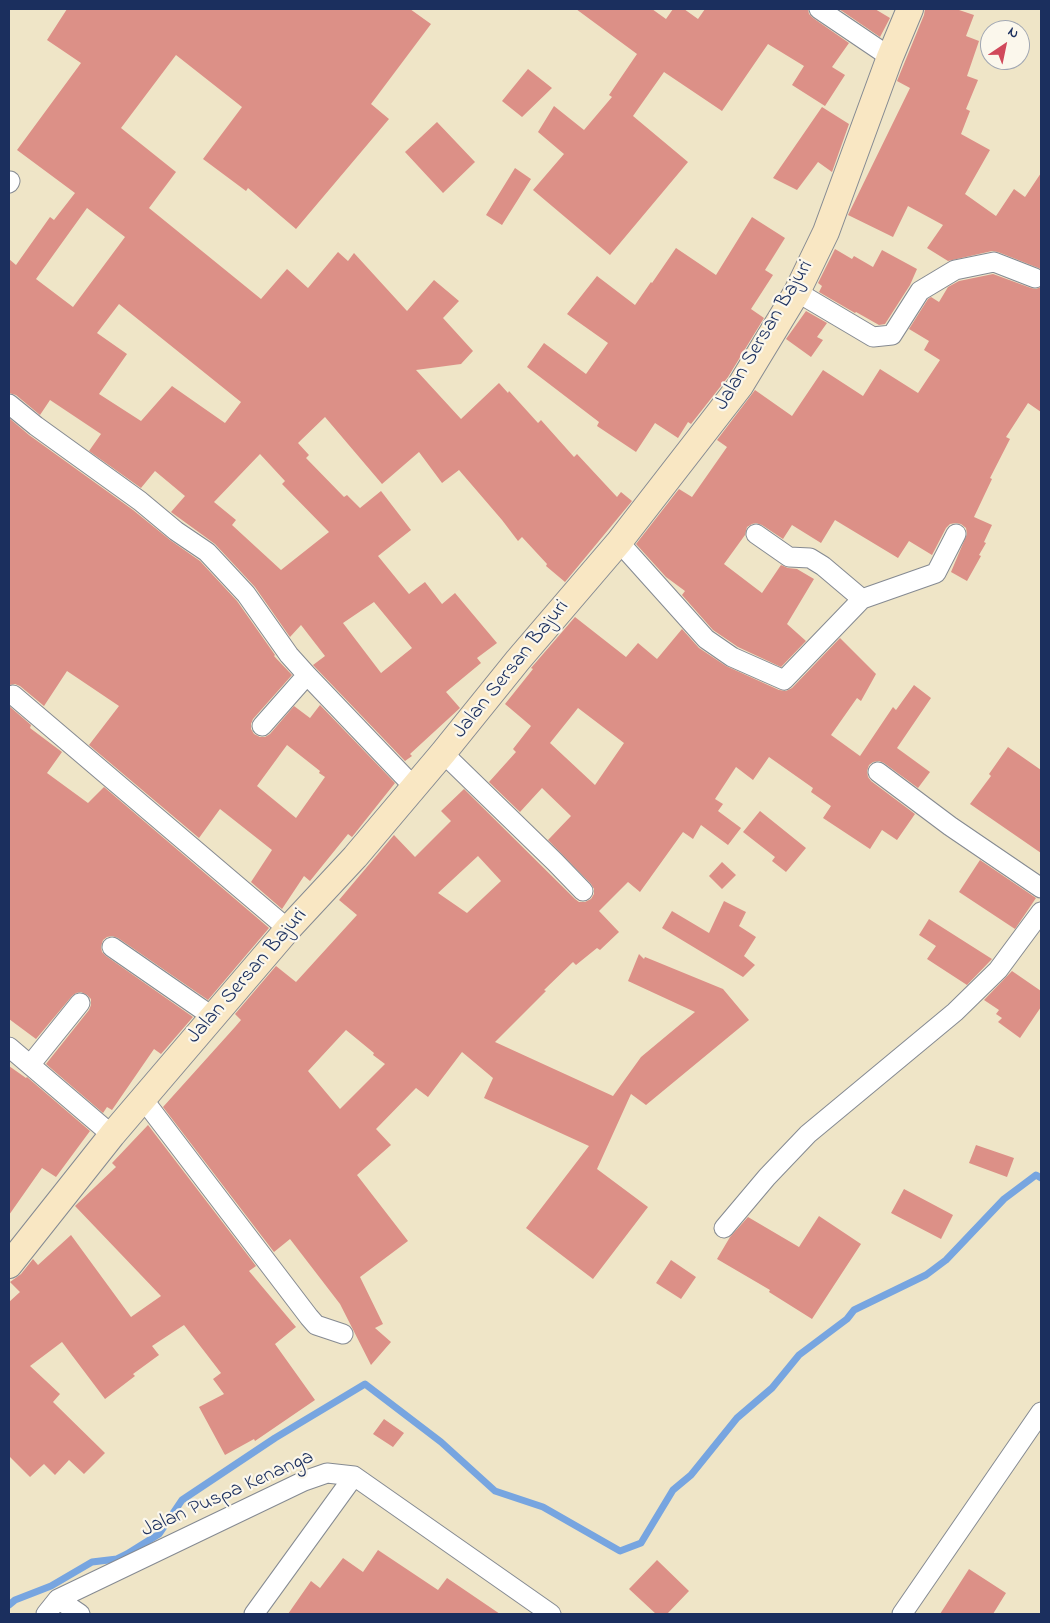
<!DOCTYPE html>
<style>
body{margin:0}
#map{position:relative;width:1050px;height:1623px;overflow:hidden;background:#efe5c7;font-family:"Indie Flower",sans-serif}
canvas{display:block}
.frame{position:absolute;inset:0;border:10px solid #1b2f5e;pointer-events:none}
.north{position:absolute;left:980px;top:20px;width:50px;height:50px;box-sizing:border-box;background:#fbf7ec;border:1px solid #a1a7b3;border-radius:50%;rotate:34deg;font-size:14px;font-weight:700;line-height:20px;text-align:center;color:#1b2f5e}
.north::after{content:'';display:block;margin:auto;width:18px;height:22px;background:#d1495b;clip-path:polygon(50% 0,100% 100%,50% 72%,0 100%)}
</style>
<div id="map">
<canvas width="1050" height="1623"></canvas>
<div class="frame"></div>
<div class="north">N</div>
</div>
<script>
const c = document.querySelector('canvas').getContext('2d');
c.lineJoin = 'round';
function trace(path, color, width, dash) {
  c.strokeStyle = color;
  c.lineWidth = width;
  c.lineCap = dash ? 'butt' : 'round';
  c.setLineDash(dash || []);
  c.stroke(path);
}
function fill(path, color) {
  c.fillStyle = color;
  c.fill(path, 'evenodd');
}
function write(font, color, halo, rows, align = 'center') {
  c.font = font + ' "Indie Flower",sans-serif';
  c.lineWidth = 4.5;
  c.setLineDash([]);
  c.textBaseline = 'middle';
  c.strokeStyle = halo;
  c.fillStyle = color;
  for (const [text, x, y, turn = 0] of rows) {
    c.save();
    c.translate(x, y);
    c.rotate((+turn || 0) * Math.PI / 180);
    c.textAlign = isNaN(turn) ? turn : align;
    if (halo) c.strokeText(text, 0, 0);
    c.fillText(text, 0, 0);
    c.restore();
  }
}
trace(new Path2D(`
 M 9,1605 L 15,1600 L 51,1586 L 92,1562 L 117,1559 L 127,1554 L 159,1534 L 182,1500 L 275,1438 L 365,1384 L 441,1442 L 495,1491 L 543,1507 L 620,1551 L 641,1543 L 673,1490 L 691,1475 L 737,1418 L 772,1388 L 799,1355 L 847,1319 L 854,1310 L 926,1275 L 946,1260 L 1004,1199 L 1036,1175 L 1041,1178`), '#77a5e0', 7);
fill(new Path2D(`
 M 67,9 L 410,9 L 431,24 L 371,104 L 389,119 L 296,229 L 248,188 L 246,191 L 203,159 L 242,107 L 176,55 L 121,128 L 176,172 L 149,208 L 261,299 L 287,269 L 308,288 L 338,252 L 348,261 L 354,253 L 407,311 L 434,280 L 459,301 L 443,318 L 473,351 L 461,364 L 416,370 L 461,419 L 499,383 L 508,393 L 509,391 L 538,423 L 541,420 L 574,457 L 577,454 L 617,497 L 621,492 L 632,501 L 565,582 L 546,566 L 547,564 L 522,537 L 518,541 L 502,520 L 459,470 L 442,483 L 419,452 L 382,484 L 325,417 L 298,443 L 309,455 L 306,458 L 344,497 L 347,495 L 360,508 L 381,491 L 411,530 L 378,556 L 409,594 L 425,582 L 442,604 L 455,593 L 497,643 L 477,658 L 481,663 L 446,692 L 460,708 L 410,754 L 412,756 L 405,761 L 313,665 L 325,656 L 301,625 L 290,637 L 255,587 L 215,544 L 171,512 L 185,496 L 155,471 L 141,488 L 89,451 L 101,434 L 50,400 L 40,415 L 16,395 L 9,393 L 9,259 L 16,265 L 50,217 L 54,220 L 75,193 L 17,150 L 81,63 L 47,40 ZM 87,208 L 125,237 L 73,307 L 36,279 ZM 119,304 L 241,402 L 225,423 L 172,386 L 141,421 L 99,394 L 127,354 L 97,333 ZM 260,454 L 285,481 L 282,484 L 329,532 L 281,570 L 232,525 L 236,520 L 214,502 ZM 374,602 L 412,648 L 381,673 L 343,623 Z
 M 576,9 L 652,9 L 666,19 L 673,9 L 684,9 L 698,19 L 705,9 L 808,9 L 809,14 L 813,18 L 849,43 L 832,67 L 845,75 L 825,106 L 792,85 L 804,66 L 768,44 L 722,111 L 664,72 L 633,116 L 688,162 L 610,255 L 533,190 L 564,154 L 538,132 L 554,106 L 584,130 L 612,97 L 609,95 L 637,54 Z
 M 839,9 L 875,9 L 890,18 L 880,37 Z
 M 925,9 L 956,9 L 974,15 L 966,36 L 979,41 L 967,76 L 978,80 L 966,109 L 970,111 L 961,134 L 990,150 L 965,194 L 996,216 L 1014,189 L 1025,197 L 1041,173 L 1041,269 L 998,252 L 992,251 L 948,261 L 927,248 L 943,225 L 908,206 L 893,237 L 848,215 L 910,88 L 897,81 L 924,15 Z
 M 528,69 L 552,88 L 522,117 L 502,101 Z
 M 822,107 L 849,124 L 832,172 L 818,162 L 797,190 L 773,178 Z
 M 437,122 L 475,162 L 443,193 L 405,152 Z
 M 515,168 L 531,179 L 502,225 L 486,215 Z
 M 752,217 L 785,238 L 765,270 L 773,275 L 751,309 L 764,318 L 728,377 L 691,424 L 688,422 L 678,438 L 655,423 L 636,452 L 597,426 L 599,422 L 527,367 L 544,343 L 586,374 L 608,343 L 567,314 L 597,276 L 635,305 L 651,282 L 652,283 L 676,248 L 716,275 Z
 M 835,249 L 852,259 L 854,256 L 873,267 L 882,250 L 917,269 L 910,285 L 885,324 L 879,325 L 856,312 L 855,313 L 819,292 L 822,286 L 818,283 Z
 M 993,274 L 1031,288 L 1036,289 L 1041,287 L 1041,412 L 1028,403 L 1006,437 L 1010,439 L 990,478 L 992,479 L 974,517 L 992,525 L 984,542 L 986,543 L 979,555 L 981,556 L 967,581 L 951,572 L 967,534 L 966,528 L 961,524 L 956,523 L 950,524 L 946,528 L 932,555 L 909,541 L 898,558 L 835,520 L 821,543 L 792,525 L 783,539 L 762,525 L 756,523 L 752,524 L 747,527 L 745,535 L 724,564 L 762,593 L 781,565 L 788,568 L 797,569 L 814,579 L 787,624 L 806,641 L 781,667 L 738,647 L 713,630 L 682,595 L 685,591 L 666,577 L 636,544 L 679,489 L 692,497 L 727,447 L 717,440 L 755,390 L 792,416 L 823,370 L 863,396 L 880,369 L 918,393 L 940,360 L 924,350 L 929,341 L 909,329 L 928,299 L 931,297 L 939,302 L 948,287 L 959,281 Z
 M 806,311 L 827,323 L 817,337 L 823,340 L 811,357 L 786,339 Z
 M 9,418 L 29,435 L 133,510 L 170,540 L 200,561 L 237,601 L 275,655 L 274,656 L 292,675 L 253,719 L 251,724 L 251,729 L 254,734 L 260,737 L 265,737 L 270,734 L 294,706 L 310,718 L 320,705 L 395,783 L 352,837 L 348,834 L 310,881 L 304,876 L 282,909 L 251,882 L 272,850 L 220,809 L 199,838 L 89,745 L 119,706 L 67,671 L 44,706 L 20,686 L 15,684 L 9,685 ZM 287,745 L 320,771 L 319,773 L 325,777 L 296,818 L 257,786 Z
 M 575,617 L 626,657 L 638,643 L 657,659 L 682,629 L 699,648 L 726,666 L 779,690 L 786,691 L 792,688 L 840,638 L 876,674 L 861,701 L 857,698 L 831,735 L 860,756 L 893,707 L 896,710 L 914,685 L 931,698 L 897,748 L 930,772 L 918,788 L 884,763 L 879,761 L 873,762 L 869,765 L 867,771 L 868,777 L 871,781 L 915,814 L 897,840 L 882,830 L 870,849 L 823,818 L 831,806 L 811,792 L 813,788 L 769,757 L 753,780 L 736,767 L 715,799 L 723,804 L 718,811 L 741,828 L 728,845 L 701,825 L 693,839 L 683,832 L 640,892 L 628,882 L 599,911 L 619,932 L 600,950 L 597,948 L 576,965 L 573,962 L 544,990 L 546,991 L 495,1042 L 613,1096 L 641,1057 L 695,1012 L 628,981 L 639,954 L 644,959 L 645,957 L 723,989 L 749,1020 L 646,1105 L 631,1094 L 597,1169 L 648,1207 L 593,1279 L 526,1228 L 589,1146 L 484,1098 L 493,1078 L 462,1052 L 428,1097 L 416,1088 L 376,1129 L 391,1145 L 357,1175 L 408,1241 L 360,1277 L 383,1324 L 375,1328 L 391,1342 L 371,1365 L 340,1304 L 290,1239 L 274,1252 L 163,1107 L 235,1027 L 241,1020 L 235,1014 L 276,966 L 296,982 L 357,915 L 339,900 L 394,835 L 415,857 L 451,821 L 441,811 L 464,789 L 575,899 L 579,902 L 585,902 L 591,899 L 594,894 L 594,889 L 591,884 L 548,840 L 571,816 L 542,788 L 520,812 L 489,782 L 516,752 L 513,749 L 531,726 L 505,704 L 533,669 L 531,668 ZM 578,708 L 624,743 L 595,785 L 550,743 ZM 478,856 L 501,881 L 467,913 L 438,893 ZM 346,1030 L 374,1053 L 373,1055 L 385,1064 L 340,1109 L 308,1071 Z
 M 9,706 L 31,725 L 30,728 L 62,752 L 47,773 L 88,803 L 104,787 L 269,928 L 208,1000 L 118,938 L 112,936 L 107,937 L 103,940 L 101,947 L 102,952 L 106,956 L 193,1017 L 161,1054 L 154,1049 L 112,1110 L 107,1107 L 103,1113 L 46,1064 L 89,1010 L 91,1005 L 91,999 L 87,995 L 81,992 L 76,993 L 72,996 L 36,1039 L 9,1019 Z
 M 1008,747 L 1041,770 L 1041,853 L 970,804 L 991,776 L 989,774 Z
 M 760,811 L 806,848 L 786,872 L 772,861 L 775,857 L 743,832 Z
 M 980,860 L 1036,898 L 1015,929 L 959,892 Z
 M 722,862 L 736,875 L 722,889 L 709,876 Z
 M 724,901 L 746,912 L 739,926 L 756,937 L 744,956 L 755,965 L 743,977 L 662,928 L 672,911 L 709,933 Z
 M 929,919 L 992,959 L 967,985 L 927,959 L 936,946 L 919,935 Z
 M 1012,971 L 1041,991 L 1041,1007 L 1020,1038 L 998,1022 L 1002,1018 L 996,1014 L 999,1010 L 984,1000 Z
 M 9,1066 L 26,1078 L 27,1077 L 90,1131 L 56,1177 L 42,1168 L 9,1215 Z
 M 148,1125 L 256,1266 L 249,1271 L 296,1327 L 275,1344 L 315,1400 L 255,1441 L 254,1439 L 225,1455 L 199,1407 L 224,1394 L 213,1379 L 221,1373 L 184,1325 L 152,1346 L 159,1355 L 133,1374 L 135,1376 L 105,1399 L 62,1342 L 30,1366 L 60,1394 L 53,1402 L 105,1453 L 84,1474 L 69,1460 L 55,1475 L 44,1464 L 30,1477 L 9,1456 L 9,1302 L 20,1292 L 10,1282 L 21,1274 L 33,1259 L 38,1265 L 71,1235 L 131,1317 L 161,1296 L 75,1206 L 116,1167 L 112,1163 Z
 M 976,1145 L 1014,1158 L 1007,1177 L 969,1163 Z
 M 904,1189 L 953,1215 L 941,1239 L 891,1213 Z
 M 819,1216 L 861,1244 L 812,1319 L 769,1292 L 770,1290 L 717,1259 L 730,1237 L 748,1217 L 799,1247 Z
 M 671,1260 L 696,1277 L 681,1299 L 656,1283 Z
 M 384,1419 L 404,1433 L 393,1447 L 373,1434 Z
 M 378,1550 L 438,1590 L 447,1578 L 500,1614 L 288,1614 L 311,1581 L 320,1588 L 343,1558 L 363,1572 Z
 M 657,1560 L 689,1591 L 667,1614 L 656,1614 L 629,1589 Z
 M 969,1569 L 1006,1593 L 993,1614 L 940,1614 Z`), '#dc9087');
const street = new Path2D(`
 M 819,9 L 890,57
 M 9,183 L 10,181
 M 797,292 L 873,337 L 892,335 L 920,291 L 955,270 L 994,262 L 1035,278
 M 9,404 L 36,426 L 140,501 L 176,531 L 207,552 L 246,594 L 289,655 L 307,675 L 262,726
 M 756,534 L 789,557 L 810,558 L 823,566 L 862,599
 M 619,542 L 706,639 L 732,657 L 784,680 L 862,599 L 936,573 L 956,534
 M 307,675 L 414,787
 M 13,695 L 288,929
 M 443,753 L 555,862 L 583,891
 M 878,772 L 950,826 L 1041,888
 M 112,947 L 213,1017
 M 9,1047 L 112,1135
 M 30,1065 L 80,1003
 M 143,1099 L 309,1317 L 316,1325 L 343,1334
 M 724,1228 L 767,1177 L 808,1134 L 955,1012 L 998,970 L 1041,912
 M 58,1599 L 80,1614
 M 46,1614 L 58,1599 L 304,1481 L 327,1473 L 354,1476 L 551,1614
 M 254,1614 L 354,1476
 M 902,1614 L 1041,1412`);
const secondary = new Path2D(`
 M 9,1265 L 112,1135 L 288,929 L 355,857 L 443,753 L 518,660 L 619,542 L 740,386 L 797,292 L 826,232 L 890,57 L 910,9`);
trace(street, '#858a92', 21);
trace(secondary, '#858a92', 28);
trace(street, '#fff', 19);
trace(secondary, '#f9e7c3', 26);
write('21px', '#1b2f5e', '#fbf7ec', [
 ["Jalan Sersan Bajuri",765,336,-59],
 ["Jalan Sersan Bajuri",512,670,-51],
 ["Jalan Sersan Bajuri",248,977,-49],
 ["Jalan Puspa Kenanga",228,1495,-24]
]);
</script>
